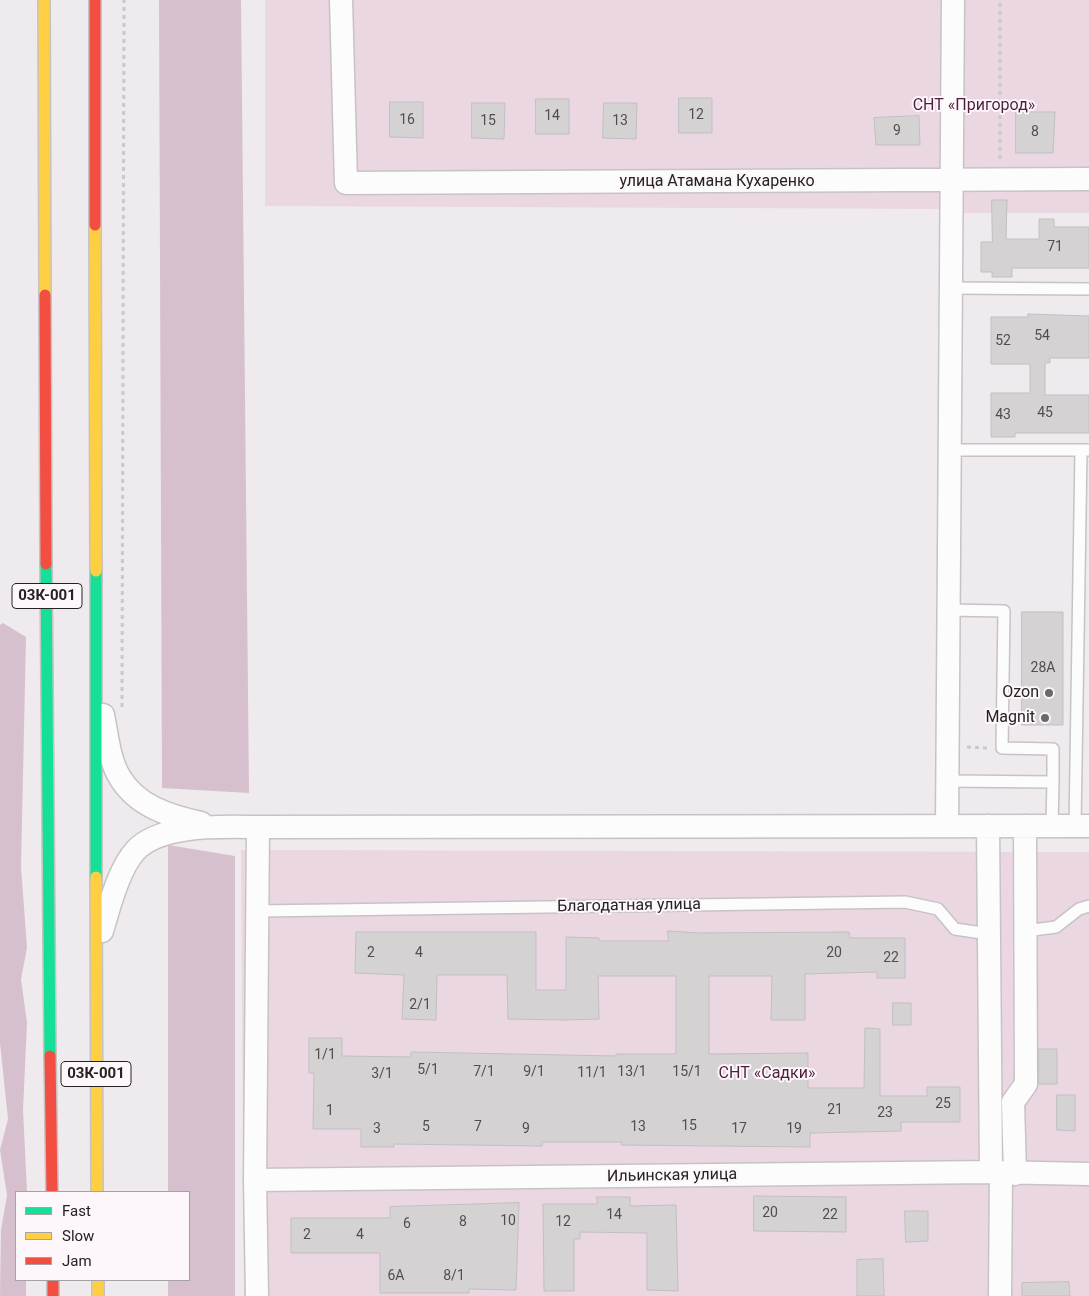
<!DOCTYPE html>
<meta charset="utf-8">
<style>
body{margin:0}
#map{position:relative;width:1089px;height:1296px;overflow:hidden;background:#efeaed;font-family:Roboto,sans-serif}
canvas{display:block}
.legend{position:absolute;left:15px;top:1191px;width:175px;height:90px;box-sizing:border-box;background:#fdf6fa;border:1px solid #a6a1a4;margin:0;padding:6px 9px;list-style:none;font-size:15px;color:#242223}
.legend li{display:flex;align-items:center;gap:10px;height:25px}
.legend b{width:25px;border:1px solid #a6a1a4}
</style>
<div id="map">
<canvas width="1089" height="1296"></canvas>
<ul class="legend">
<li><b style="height:6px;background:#16e098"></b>Fast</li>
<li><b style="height:6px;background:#ffcf43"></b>Slow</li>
<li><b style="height:6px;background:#f24e42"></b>Jam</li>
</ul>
</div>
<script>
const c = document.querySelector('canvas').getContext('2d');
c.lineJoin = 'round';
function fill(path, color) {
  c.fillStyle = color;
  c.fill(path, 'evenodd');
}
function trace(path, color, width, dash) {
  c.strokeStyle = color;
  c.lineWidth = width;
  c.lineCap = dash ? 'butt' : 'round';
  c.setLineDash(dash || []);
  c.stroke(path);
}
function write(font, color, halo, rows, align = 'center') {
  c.font = font + ' Roboto,sans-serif';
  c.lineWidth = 4;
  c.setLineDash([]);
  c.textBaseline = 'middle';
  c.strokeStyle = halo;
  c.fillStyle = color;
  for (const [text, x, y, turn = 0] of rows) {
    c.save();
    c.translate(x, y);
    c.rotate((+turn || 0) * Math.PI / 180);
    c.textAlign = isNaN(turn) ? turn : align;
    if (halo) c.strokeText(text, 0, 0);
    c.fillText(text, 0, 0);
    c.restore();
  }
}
fill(new Path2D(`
 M 265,0 L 1089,0 L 1089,213 L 963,213 L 950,209 L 265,206 Z
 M 241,850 L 1089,852 L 1089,1296 L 244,1296 Z`), '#ead7e2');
fill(new Path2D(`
 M 159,0 L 241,0 L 249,793 L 162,788 Z
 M 3,623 L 26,637 L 21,867 L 27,948 L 21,979 L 27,1023 L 23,1110 L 27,1192 L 16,1192 L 16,1280 L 26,1280 L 26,1296 L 0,1296 L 1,1230 L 7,1195 L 0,1150 L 8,1119 L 0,1043 L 0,625 Z
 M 168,845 L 235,856 L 235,1296 L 168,1296 L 168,1280 L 189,1280 L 189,1192 L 168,1192 Z`), '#d7c0cd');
const building = new Path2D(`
 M 679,98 L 712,98 L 712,133 L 679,133 Z
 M 536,99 L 569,99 L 569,134 L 536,134 Z
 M 390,102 L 423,102 L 423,138 L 390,137 Z
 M 472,103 L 505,103 L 504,139 L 472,138 Z
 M 604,103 L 637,103 L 636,139 L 603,138 Z
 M 1016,112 L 1055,112 L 1053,153 L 1016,153 Z
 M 919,116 L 920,145 L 876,145 L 874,118 Z
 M 992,200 L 1007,200 L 1006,239 L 1039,239 L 1039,219 L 1054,219 L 1054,227 L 1089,227 L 1089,268 L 1012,268 L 1012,277 L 992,277 L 992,272 L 981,272 L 981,242 L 992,242 Z
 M 1028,314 L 1089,316 L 1089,358 L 1050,358 L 1050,363 L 1045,363 L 1045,395 L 1089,395 L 1089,433 L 1015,433 L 1015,437 L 991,437 L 991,393 L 1030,393 L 1030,364 L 991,364 L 991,317 L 1028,317 Z
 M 1022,612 L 1063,612 L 1063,725 L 1022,725 Z
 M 668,931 L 699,933 L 849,932 L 850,938 L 905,938 L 905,978 L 877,978 L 877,972 L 805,974 L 805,1020 L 771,1020 L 772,976 L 709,976 L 709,1054 L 808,1053 L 808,1088 L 864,1088 L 865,1028 L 880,1029 L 880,1096 L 927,1096 L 927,1087 L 960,1087 L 960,1122 L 901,1122 L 901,1131 L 810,1133 L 810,1147 L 621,1145 L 622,1142 L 542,1142 L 542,1146 L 394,1144 L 394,1147 L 361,1147 L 361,1129 L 313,1129 L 314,1073 L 309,1073 L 309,1038 L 342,1038 L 342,1056 L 411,1057 L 411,1052 L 616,1056 L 616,1054 L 676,1054 L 676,976 L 598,976 L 599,1019 L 565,1020 L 508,1019 L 507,975 L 437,975 L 436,1020 L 402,1019 L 404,975 L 355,973 L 356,932 L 536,932 L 536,990 L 566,990 L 566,937 L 599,938 L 599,941 L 668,941 Z
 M 893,1003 L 911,1003 L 911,1025 L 893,1025 Z
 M 1039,1049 L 1057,1049 L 1057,1084 L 1039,1084 Z
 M 1057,1095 L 1075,1095 L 1075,1131 L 1057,1130 Z
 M 754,1196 L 846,1197 L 846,1232 L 754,1231 Z
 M 597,1197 L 630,1197 L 630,1206 L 676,1205 L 678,1291 L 647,1290 L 647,1233 L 580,1232 L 580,1239 L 574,1239 L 574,1291 L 544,1291 L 543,1204 L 597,1204 Z
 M 519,1203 L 516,1290 L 469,1289 L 469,1293 L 380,1293 L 380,1253 L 291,1253 L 291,1218 L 390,1218 L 390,1207 Z
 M 905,1211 L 928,1211 L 928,1241 L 906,1242 Z
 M 883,1259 L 884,1296 L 857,1296 L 857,1260 Z
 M 1069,1282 L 1070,1296 L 1022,1296 L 1022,1283 Z`);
fill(building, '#d5d2d4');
trace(building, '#c2bfc1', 1);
const lane = new Path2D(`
 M 950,288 L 1089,289
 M 949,450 L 1089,450
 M 947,781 L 1053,782 L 1053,749 L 1002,748 L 1004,611 L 948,610
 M 1052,826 L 1053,782
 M 1075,826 L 1081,450
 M 258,911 L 905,902 L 938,909 L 955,929 L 989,934
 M 1025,931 L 1056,927 L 1079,909 L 1089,906`);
const street = new Path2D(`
 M 341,0 L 346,183 L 1089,179
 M 103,715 C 107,734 109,759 119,776 C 136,806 169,816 201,823
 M 947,825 L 953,0
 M 988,826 L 991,1172
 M 102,931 C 109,907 119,868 136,850 C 162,823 223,827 258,827 L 1089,826
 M 1015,1174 L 1013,1102 L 1026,1084 L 1025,826
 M 255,1180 L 991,1172 L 1089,1174
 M 257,1296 L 255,1180 L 258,827
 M 1000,1296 L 1001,1173`);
const fast = new Path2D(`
 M 46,564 L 50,1056
 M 96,571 L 96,877`);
const slow = new Path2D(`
 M 44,0 L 45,295
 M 95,225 L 96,571
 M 96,877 L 97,1192
 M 98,1280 L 98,1296`);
const jam = new Path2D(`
 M 95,0 L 95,225
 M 45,295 L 46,564
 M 50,1056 L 52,1192
 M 53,1280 L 53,1296`);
trace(lane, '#c6c3c5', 14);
trace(street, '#c6c3c5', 25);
trace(fast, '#c6c3c5', 14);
trace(slow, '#c6c3c5', 14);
trace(jam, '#c6c3c5', 14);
trace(new Path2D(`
 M 1000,159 L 1000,0
 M 122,707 L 124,0
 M 967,747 L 988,748`), '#cbcaca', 3, [4, 4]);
trace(lane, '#fdfcfc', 11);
trace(street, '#fdfcfc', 22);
trace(fast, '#16e098', 11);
trace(slow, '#ffcf43', 11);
trace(jam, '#f24e42', 11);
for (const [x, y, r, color] of [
 [1049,693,5,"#6b686a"],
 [1045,718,5,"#6b686a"]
]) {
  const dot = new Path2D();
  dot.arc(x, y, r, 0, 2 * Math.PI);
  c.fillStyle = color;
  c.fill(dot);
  trace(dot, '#fdf6fa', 2);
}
write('14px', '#504e4f', null, [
 ["12",696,115],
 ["14",552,116],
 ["16",407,120],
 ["15",488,121],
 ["13",620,121],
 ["9",897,131],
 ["8",1035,132],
 ["71",1055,247],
 ["54",1042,336],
 ["52",1003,341],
 ["45",1045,413],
 ["43",1003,415],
 ["28А",1043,668],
 ["2",371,953],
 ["4",419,953],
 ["20",834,953],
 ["22",891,958],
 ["2/1",420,1005],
 ["1/1",325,1055],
 ["5/1",428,1070],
 ["7/1",484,1072],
 ["9/1",534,1072],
 ["13/1",632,1072],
 ["15/1",687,1072],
 ["11/1",592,1073],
 ["3/1",382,1074],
 ["25",943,1104],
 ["21",835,1110],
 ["1",330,1111],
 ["23",885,1113],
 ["15",689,1126],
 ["5",426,1127],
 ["7",478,1127],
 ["13",638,1127],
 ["3",377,1129],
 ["9",526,1129],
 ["17",739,1129],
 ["19",794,1129],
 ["20",770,1213],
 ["14",614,1215],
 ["22",830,1215],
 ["10",508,1221],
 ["8",463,1222],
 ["12",563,1222],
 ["6",407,1224],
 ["2",307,1235],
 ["4",360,1235],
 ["6А",396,1276],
 ["8/1",454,1276]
]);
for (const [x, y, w] of [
 [47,596,70],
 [96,1074,70]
]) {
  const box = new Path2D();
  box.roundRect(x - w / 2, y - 12.5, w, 25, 4);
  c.fillStyle = '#fdf6fa';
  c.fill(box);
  trace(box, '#242223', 1);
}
write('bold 15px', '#242223', null, [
 ["03К-001",47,596],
 ["03К-001",96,1074]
]);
write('16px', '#4e1f3d', '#fdf6fa', [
 ["СНТ «Пригород»",974,106],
 ["СНТ «Садки»",767,1074]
]);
write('16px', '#242223', '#fdf6fa', [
 ["улица Атамана Кухаренко",717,182],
 ["Благодатная улица",629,906,-1],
 ["Ильинская улица",672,1176,-1]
]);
write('16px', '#242223', '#fdf6fa', [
 ["Ozon",1039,693],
 ["Magnit",1035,718]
], 'right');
</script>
